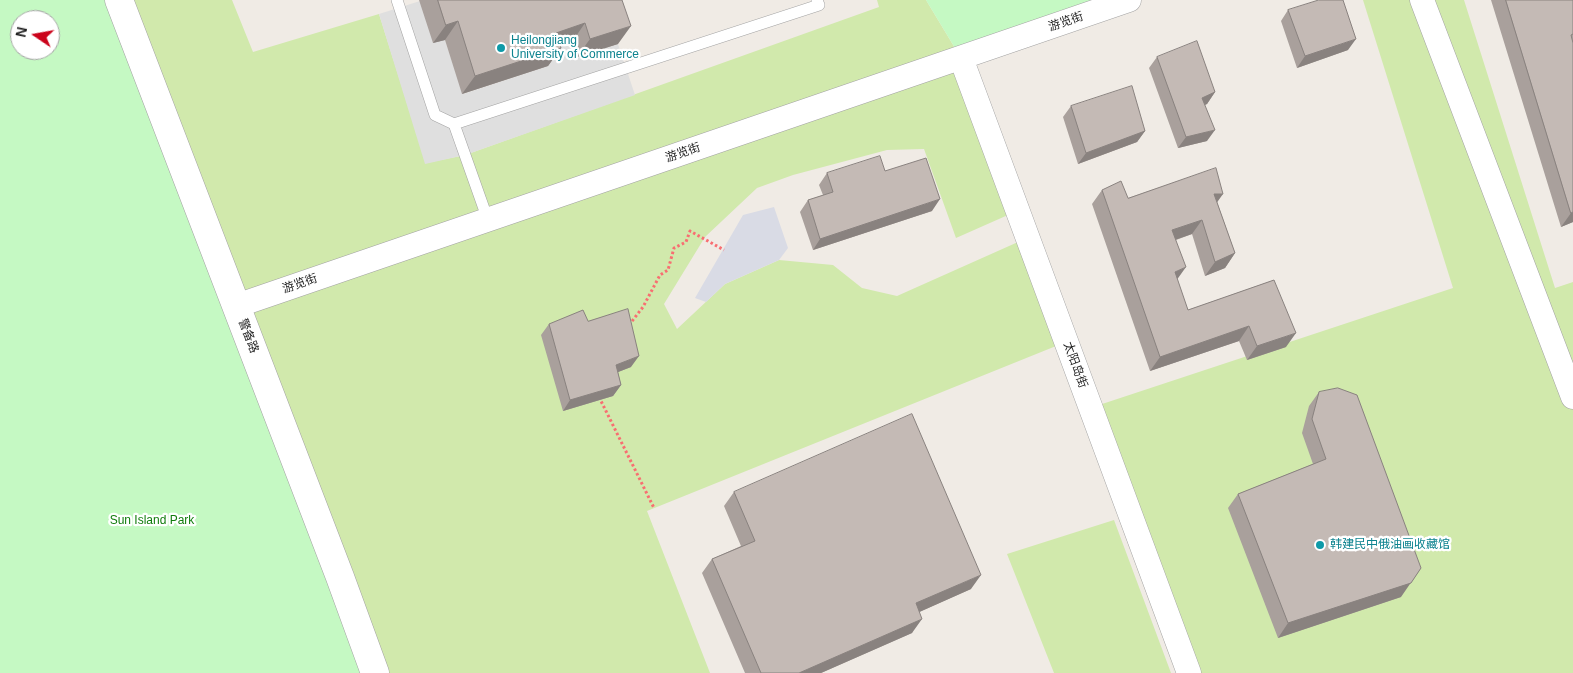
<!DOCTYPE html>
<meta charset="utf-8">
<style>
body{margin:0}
#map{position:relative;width:1573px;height:673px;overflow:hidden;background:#f0ebe5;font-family:Helvetica,sans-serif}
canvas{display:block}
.north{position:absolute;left:10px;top:10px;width:50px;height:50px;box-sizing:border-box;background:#fff;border:1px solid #a5a5a5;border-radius:50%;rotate:282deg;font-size:14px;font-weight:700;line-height:20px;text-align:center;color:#1f1f1f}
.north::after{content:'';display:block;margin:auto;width:18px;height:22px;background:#cb031b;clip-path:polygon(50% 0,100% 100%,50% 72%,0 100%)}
</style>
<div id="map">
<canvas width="1573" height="673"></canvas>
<div class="north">N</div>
</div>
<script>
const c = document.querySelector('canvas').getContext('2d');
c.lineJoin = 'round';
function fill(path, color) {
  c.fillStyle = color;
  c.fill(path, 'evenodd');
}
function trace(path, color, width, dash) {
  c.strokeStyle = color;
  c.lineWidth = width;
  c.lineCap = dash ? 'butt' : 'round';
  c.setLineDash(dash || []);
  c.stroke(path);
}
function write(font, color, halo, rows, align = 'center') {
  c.font = font + ' Helvetica,"Noto Sans SC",sans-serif';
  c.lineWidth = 4.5;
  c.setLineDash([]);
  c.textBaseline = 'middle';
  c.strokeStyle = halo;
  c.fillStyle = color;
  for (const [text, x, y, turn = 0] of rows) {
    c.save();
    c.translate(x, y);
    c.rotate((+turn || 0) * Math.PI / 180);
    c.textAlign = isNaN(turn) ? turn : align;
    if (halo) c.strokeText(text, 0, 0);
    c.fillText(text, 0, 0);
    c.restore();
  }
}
fill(new Path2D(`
 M 121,0 L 232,0 L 253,52 L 379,14 L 426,163 L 465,155 L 879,7 L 877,0 L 926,0 L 961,58 L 1017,211 L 956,238 L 924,149 L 887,150 L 793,175 L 757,188 L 705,237 L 664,304 L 677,329 L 725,284 L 779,260 L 833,265 L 862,288 L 897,296 L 1027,238 L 1066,342 L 647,511 L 710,673 L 376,673 Z
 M 1363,0 L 1464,0 L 1555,288 L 1573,282 L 1573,673 L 1189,673 L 1090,408 L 1453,288 Z
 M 1114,520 L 1171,673 L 1054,673 L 1007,554 Z`), '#d1e9ac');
fill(new Path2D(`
 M 0,0 L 112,0 L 373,673 L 0,673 ZM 20,20 L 50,20 L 50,50 L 20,50 Z
 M 926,0 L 1129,0 L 961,58 Z`), '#c5f9c3');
fill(new Path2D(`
 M 420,1 L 445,40 L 463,94 L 548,66 L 543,51 L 572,42 L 578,57 L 618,44 L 635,95 L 465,155 L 425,164 L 379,14 Z`), '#dfdfdf');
fill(new Path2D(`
 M 774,207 L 788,248 L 779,260 L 725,284 L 706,302 L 695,298 L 743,215 Z`), '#d9dbe5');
const service = new Path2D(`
 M 397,0 L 435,115 L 454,124
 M 488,220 L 454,124 L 819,5 L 817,0`);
const minor = new Path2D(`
 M 1422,0 L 1573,397
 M 961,58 L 1189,673
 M 236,306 L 1129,0`);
const tertiary = new Path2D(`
 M 119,0 L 340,577 L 375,673`);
trace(service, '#a3a3a3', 12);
trace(minor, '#a3a3a3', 25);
trace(tertiary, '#a3a3a3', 29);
trace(new Path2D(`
 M 629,325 L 643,307 L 660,275 L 668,270 L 674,248 L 686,242 L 690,231 L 724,250
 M 599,397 L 654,508`), '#f86e71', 3, [2.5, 2.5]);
trace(service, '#fff', 11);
trace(minor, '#fff', 24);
trace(tertiary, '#fff', 28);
fill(new Path2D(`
 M 419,0 L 622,0 L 618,44 L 577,57 L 572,42 L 561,46 L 561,48 L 548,66 L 462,94 L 445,40 L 433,43 Z
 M 1491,0 L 1573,0 L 1573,222 L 1561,227 Z
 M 1288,10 L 1348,50 L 1297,68 L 1281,21 Z
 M 1157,57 L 1215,92 L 1207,104 L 1205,105 L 1207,141 L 1178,148 L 1149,68 Z
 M 1071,106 L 1145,131 L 1137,142 L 1078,164 L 1063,117 Z
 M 885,171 L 932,211 L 813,250 L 800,212 L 808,200 L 823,195 L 819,185 L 827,173 Z
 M 1102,190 L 1128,198 L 1217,202 L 1235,253 L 1225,268 L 1205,276 L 1192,234 L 1176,240 L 1177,280 L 1188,310 L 1274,280 L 1286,347 L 1247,360 L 1239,341 L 1150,371 L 1092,204 Z
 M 588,321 L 631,367 L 618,372 L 621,385 L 613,396 L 563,411 L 541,335 L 549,324 Z
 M 1319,392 L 1401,597 L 1278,638 L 1228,508 L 1238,494 L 1313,464 L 1302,433 L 1309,406 Z
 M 734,492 L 971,589 L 919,612 L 912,633 L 821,673 L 745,673 L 702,573 L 712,559 L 741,546 L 724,506 Z`), '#a9a09c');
fill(new Path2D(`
 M 458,21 L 445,40 L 433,43 L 446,25 Z
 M 585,23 L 572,42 L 543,51 L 556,33 Z
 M 631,26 L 618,44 L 577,57 L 590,39 Z
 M 1356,39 L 1348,50 L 1297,68 L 1305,56 Z
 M 561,48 L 548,66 L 462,94 L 475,76 Z
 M 1215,92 L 1207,104 L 1194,109 L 1202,98 Z
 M 1215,130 L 1207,141 L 1178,148 L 1186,137 Z
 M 1145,131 L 1137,142 L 1078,164 L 1086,153 Z
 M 1214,194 L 1223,194 L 1213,208 Z
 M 940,199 L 932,211 L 813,250 L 820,239 Z
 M 1573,212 L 1573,222 L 1561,227 L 1571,213 Z
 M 1202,220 L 1192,234 L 1163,244 L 1172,230 Z
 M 1235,253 L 1225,268 L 1205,276 L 1215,262 Z
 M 1186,267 L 1176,281 L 1175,272 Z
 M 1249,326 L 1239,341 L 1150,371 L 1160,357 Z
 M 1296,333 L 1286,347 L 1247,360 L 1257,346 Z
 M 639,356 L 631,367 L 608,376 L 616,365 Z
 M 621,385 L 613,396 L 563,411 L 570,400 Z
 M 1421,568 L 1401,597 L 1278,638 L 1288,623 Z
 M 981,575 L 971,589 L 906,618 L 916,603 Z
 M 922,619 L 912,633 L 821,673 L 799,673 Z`), '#89827f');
const building = new Path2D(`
 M 438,0 L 622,0 L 631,26 L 590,39 L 585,23 L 556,33 L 561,48 L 475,76 L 458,21 L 446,25 Z
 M 1319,0 L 1343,0 L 1356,39 L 1305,56 L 1288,10 Z
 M 1506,0 L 1573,0 L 1573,34 L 1571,35 L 1573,43 L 1573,212 L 1571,213 Z
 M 1197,41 L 1215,92 L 1202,98 L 1215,130 L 1186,137 L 1157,57 Z
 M 1132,86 L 1145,131 L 1086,153 L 1071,106 Z
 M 880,156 L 885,171 L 926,158 L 940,199 L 820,239 L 808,200 L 833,192 L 827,173 Z
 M 1216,168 L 1223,194 L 1214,194 L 1235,253 L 1215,262 L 1202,220 L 1172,230 L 1186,267 L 1175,272 L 1188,310 L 1274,280 L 1296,333 L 1257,346 L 1249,326 L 1160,357 L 1102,190 L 1121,181 L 1128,198 Z
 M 628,309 L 639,356 L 616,365 L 621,385 L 570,400 L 549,324 L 583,310 L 588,321 Z
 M 1338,388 L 1357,395 L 1421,568 L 1411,583 L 1288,623 L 1238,494 L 1326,459 L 1312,419 L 1319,392 Z
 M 912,414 L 981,575 L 916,603 L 922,619 L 799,673 L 761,673 L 712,559 L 755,541 L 734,492 Z`);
fill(building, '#c4bab5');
trace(building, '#89827f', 1);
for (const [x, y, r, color] of [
 [501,48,5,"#0f9aa8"],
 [1320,545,5,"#0f9aa8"]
]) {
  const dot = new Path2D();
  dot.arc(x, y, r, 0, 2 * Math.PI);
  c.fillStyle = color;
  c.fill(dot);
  trace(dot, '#fff', 2);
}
write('12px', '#1f1f1f', '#fff', [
 ["游览街",1066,22,-19],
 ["游览街",683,153,-19],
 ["游览街",300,284,-19],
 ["警备路",248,336,69],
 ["太阳岛街",1075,365,70]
]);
write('12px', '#0d838f', '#fff', [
 ["Heilongjiang",511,41],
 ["University of Commerce",511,55],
 ["韩建民中俄油画收藏馆",1330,545]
], 'left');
write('12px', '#117d0d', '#fff', [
 ["Sun Island Park",152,521]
]);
</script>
